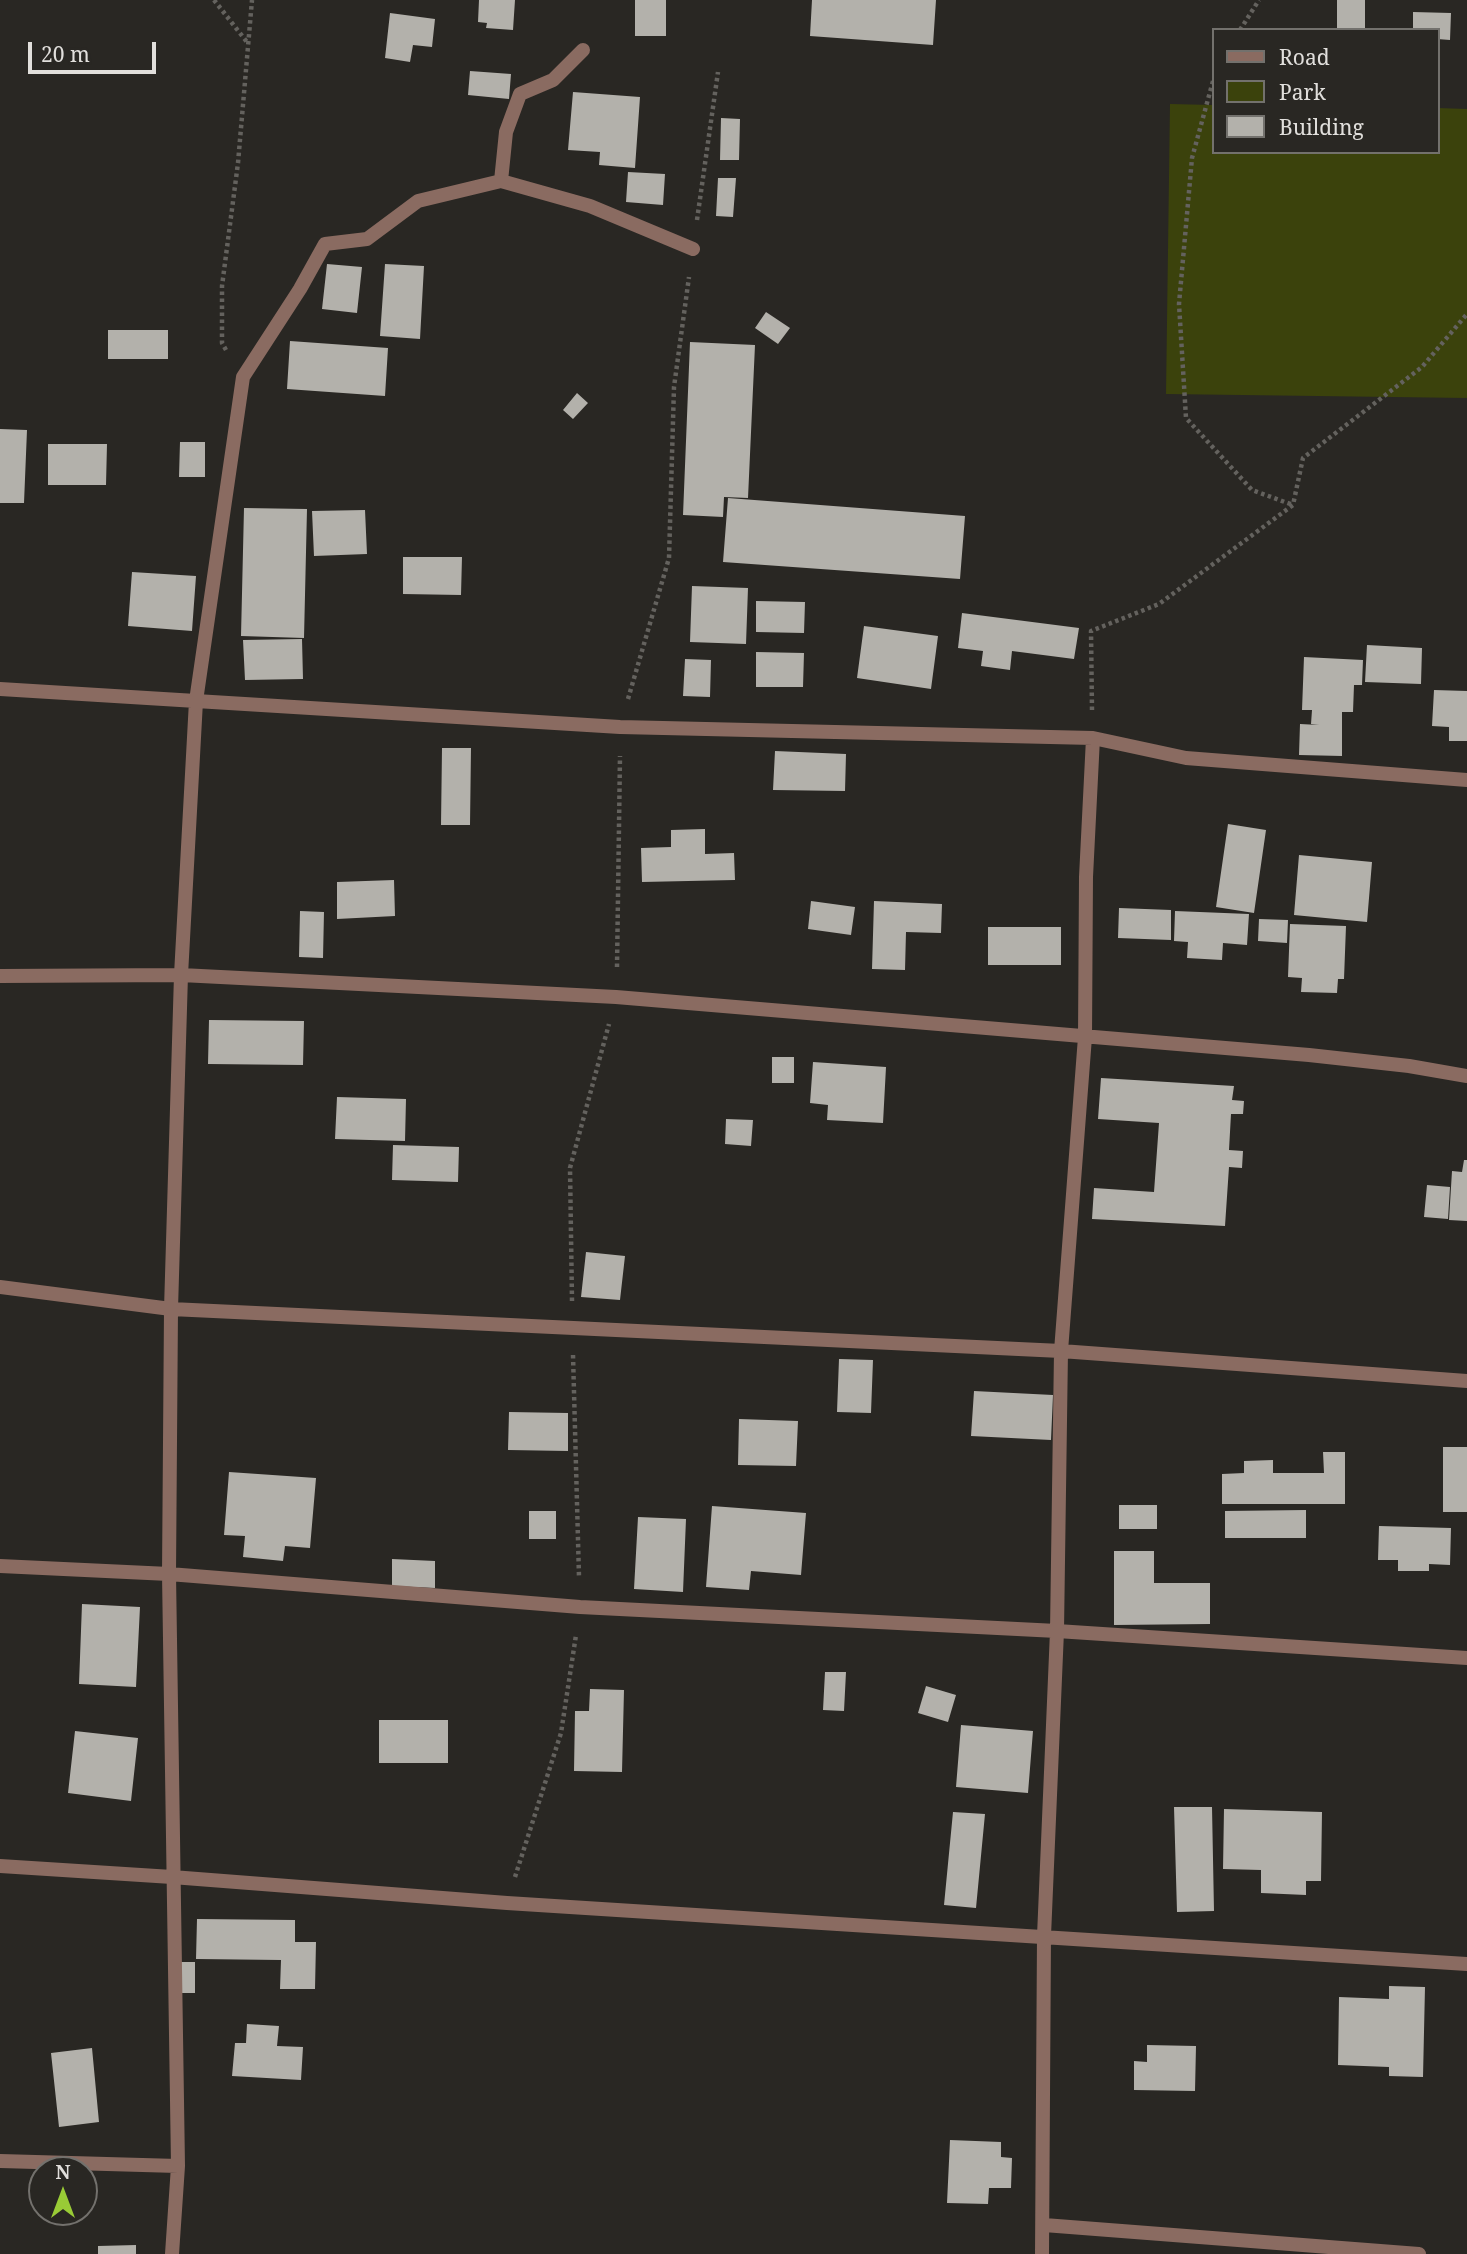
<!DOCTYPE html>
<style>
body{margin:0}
#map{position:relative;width:1467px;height:2254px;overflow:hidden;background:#292723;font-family:"Noto Serif",serif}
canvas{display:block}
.legend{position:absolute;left:1212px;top:28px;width:228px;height:126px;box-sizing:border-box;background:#292723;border:2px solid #73716d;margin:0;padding:9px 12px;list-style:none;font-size:21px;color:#e1dfdc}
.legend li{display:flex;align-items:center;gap:14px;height:35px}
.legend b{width:35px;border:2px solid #73716d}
.north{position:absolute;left:28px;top:2156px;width:70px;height:70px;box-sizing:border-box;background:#292723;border:2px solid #73716d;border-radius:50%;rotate:0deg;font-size:19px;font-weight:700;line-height:28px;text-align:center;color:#e1dfdc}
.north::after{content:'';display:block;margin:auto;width:24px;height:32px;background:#99cb36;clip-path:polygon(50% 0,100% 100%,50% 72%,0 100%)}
.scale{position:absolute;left:28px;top:42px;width:128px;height:32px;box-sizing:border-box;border:4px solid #e1dfdc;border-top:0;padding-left:9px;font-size:21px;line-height:24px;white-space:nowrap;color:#e1dfdc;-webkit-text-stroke:5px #292723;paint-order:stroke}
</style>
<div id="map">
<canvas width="1467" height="2254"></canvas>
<ul class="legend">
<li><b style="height:9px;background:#8a6b61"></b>Road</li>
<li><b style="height:19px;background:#3b420c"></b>Park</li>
<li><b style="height:19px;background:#b3b1ab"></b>Building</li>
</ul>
<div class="north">N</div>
<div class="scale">20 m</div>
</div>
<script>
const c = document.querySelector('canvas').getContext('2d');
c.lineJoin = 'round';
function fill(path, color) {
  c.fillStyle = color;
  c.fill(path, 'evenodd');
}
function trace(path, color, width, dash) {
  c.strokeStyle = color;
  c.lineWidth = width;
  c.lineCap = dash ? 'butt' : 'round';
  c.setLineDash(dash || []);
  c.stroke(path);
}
fill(new Path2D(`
 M 1170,104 L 1213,105 L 1213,152 L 1437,152 L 1437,108 L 1467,109 L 1467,398 L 1166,394 Z`), '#3b420c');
fill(new Path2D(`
 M 479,0 L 515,0 L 513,30 L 486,28 L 487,23 L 478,22 Z
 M 635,0 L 666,0 L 666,36 L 635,36 Z
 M 812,0 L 936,0 L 933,45 L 810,36 Z
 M 1337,0 L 1365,0 L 1365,30 L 1337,30 Z
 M 1413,12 L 1451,13 L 1450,40 L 1437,39 L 1437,30 L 1413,30 Z
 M 390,13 L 435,19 L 432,47 L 413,45 L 410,62 L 385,58 Z
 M 470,71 L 511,74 L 509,99 L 468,95 Z
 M 573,92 L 640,97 L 635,168 L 599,165 L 600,152 L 568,150 Z
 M 721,118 L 740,119 L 739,160 L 720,160 Z
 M 628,172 L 665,174 L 663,205 L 626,202 Z
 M 718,178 L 736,178 L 733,217 L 716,216 Z
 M 327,264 L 362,267 L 357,313 L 322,309 Z
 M 385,264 L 424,266 L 420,339 L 380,336 Z
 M 766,312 L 790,328 L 778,344 L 755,328 Z
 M 108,330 L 168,330 L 168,359 L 108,359 Z
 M 290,341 L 388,348 L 385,396 L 287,389 Z
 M 690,342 L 755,345 L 748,498 L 724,497 L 723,517 L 683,515 Z
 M 577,393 L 588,403 L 573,419 L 563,410 Z
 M 0,429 L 27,430 L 24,503 L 0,503 Z
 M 180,442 L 205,442 L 205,477 L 179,477 Z
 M 48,444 L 107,444 L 106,485 L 48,485 Z
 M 728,498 L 965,516 L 960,579 L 723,562 Z
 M 244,508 L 307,509 L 304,638 L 241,636 Z
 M 365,510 L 367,554 L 314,556 L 312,511 Z
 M 403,557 L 462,557 L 461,595 L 403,594 Z
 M 132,572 L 196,576 L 192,631 L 128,626 Z
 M 692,586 L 748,588 L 746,644 L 690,642 Z
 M 756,601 L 805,602 L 804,633 L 756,632 Z
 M 962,613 L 1079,628 L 1074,659 L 1012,651 L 1010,670 L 981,666 L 983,651 L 958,648 Z
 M 864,626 L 938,636 L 931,689 L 857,678 Z
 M 302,639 L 303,679 L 245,680 L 243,640 Z
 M 1367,645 L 1422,648 L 1421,684 L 1365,682 Z
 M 756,652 L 804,653 L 803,687 L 756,687 Z
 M 1304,657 L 1363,660 L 1362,685 L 1354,685 L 1353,712 L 1342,712 L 1342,756 L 1299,755 L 1300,724 L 1319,725 L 1311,724 L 1312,710 L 1302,710 Z
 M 685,659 L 711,660 L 710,697 L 683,696 Z
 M 1434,690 L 1467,691 L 1467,741 L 1449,741 L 1449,727 L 1432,726 Z
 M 442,748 L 471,748 L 470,825 L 441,825 Z
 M 775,751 L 846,754 L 845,791 L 773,790 Z
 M 1228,824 L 1266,830 L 1254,913 L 1216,907 Z
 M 705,829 L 705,854 L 734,853 L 735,880 L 642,882 L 641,848 L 671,847 L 671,830 Z
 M 1299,855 L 1372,862 L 1367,922 L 1294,915 Z
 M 394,880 L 395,916 L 337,919 L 337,882 Z
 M 811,901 L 855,907 L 851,935 L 808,929 Z
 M 874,901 L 942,904 L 941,933 L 906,932 L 905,970 L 872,969 Z
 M 1119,908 L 1171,910 L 1171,940 L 1118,938 Z
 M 300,911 L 324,912 L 323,958 L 299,957 Z
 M 1175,911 L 1249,914 L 1247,945 L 1223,943 L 1222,960 L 1187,958 L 1188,942 L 1174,941 Z
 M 1259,919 L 1288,920 L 1287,943 L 1258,941 Z
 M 1290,924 L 1346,926 L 1344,979 L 1338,979 L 1337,993 L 1301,992 L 1302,978 L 1288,977 Z
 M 988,927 L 1061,927 L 1061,965 L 988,965 Z
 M 209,1020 L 304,1021 L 303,1065 L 208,1064 Z
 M 772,1057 L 794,1057 L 794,1083 L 772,1083 Z
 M 813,1062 L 886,1067 L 883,1123 L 827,1120 L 828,1105 L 810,1103 Z
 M 1101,1078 L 1234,1086 L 1232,1100 L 1244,1101 L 1243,1114 L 1231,1114 L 1229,1150 L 1243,1151 L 1242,1168 L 1229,1167 L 1225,1226 L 1092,1219 L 1094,1188 L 1154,1192 L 1159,1123 L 1098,1119 Z
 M 337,1097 L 406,1099 L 405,1141 L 335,1139 Z
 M 726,1119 L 753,1120 L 751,1146 L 725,1144 Z
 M 393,1145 L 459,1147 L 458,1182 L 392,1180 Z
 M 1464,1160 L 1467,1160 L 1467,1221 L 1449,1220 L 1452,1171 L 1462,1172 Z
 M 1427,1185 L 1450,1187 L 1448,1219 L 1424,1217 Z
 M 586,1252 L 625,1256 L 620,1300 L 581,1297 Z
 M 839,1359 L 873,1360 L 871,1413 L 837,1412 Z
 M 974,1391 L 1053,1395 L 1051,1440 L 971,1436 Z
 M 509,1412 L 568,1413 L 568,1451 L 508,1450 Z
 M 739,1419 L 798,1421 L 796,1466 L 738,1465 Z
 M 1443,1447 L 1467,1447 L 1467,1512 L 1443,1512 Z
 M 1323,1452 L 1345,1452 L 1345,1504 L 1222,1504 L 1222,1474 L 1244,1473 L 1244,1461 L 1273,1460 L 1273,1473 L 1324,1473 Z
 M 229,1472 L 316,1478 L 310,1548 L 285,1546 L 283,1561 L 243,1557 L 245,1536 L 224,1535 Z
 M 1119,1505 L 1157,1505 L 1157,1529 L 1119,1529 Z
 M 712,1506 L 806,1513 L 801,1575 L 751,1571 L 749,1590 L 706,1587 Z
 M 1306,1510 L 1306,1538 L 1225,1538 L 1225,1511 Z
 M 529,1511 L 556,1511 L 556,1539 L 529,1539 Z
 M 638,1517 L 686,1519 L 683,1592 L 634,1589 Z
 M 1379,1526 L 1451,1528 L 1450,1565 L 1429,1564 L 1429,1571 L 1398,1571 L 1398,1560 L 1378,1560 Z
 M 1114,1551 L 1154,1551 L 1154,1583 L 1210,1583 L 1210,1624 L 1114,1625 Z
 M 392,1559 L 435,1561 L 435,1588 L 392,1586 Z
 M 82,1604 L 140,1607 L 136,1687 L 79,1684 Z
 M 825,1672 L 846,1672 L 844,1711 L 823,1710 Z
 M 926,1686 L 956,1695 L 948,1722 L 918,1713 Z
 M 590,1689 L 624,1690 L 622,1772 L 574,1771 L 575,1711 L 589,1711 Z
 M 379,1720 L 448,1720 L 448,1763 L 379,1763 Z
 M 961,1725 L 1033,1731 L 1028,1793 L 956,1787 Z
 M 75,1731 L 138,1738 L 131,1801 L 68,1793 Z
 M 1174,1807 L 1212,1807 L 1214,1911 L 1177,1912 Z
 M 1224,1809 L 1322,1812 L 1321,1881 L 1306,1881 L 1306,1895 L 1261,1893 L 1261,1870 L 1223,1869 Z
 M 953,1812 L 985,1814 L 976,1908 L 944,1905 Z
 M 197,1919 L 295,1920 L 295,1942 L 316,1942 L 315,1989 L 280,1989 L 281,1960 L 196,1959 Z
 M 181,1962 L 195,1962 L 195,1993 L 180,1993 Z
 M 1389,1986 L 1425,1987 L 1423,2077 L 1389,2076 L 1389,2067 L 1338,2065 L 1339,1997 L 1389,1999 Z
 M 247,2024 L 279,2026 L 277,2046 L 303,2047 L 301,2080 L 232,2076 L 235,2043 L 246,2043 Z
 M 1147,2045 L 1196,2046 L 1195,2091 L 1134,2090 L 1134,2061 L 1147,2062 Z
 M 92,2048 L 99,2122 L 59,2127 L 51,2053 Z
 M 950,2140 L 1001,2142 L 1001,2157 L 1012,2158 L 1011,2188 L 989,2188 L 988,2204 L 947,2203 Z
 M 136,2245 L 136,2254 L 98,2254 L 98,2246 Z`), '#b3b1ab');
trace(new Path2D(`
 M 214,0 L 247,42
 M 1240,30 L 1259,0
 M 1213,81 L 1192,158 L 1179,304 L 1186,418 L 1252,490 L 1293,505
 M 697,220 L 718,72
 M 226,350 L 222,343 L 222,286 L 238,163 L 252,0
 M 628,699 L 669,558 L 674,387 L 689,277
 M 1092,710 L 1091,631 L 1159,604 L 1293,505 L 1303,458 L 1422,367 L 1467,314
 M 617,967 L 620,756
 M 572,1301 L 570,1168 L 609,1024
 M 573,1355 L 579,1577
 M 515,1877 L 561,1733 L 576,1635`), '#64625e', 4.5, [3.5, 3.5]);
trace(new Path2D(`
 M 501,181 L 506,132 L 520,94 L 553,80 L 583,50
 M 0,689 L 620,727 L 1093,738 L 1186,758 L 1467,780
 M 0,976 L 181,975 L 616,997 L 1309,1055 L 1409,1066 L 1467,1076
 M 0,1287 L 171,1309 L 1061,1351 L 1467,1381
 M 0,1566 L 169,1574 L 580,1607 L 1057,1631 L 1467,1658
 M 0,1866 L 172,1877 L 507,1903 L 1467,1964
 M 0,2161 L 178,2166
 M 1044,2225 L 1419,2254
 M 172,2254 L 178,2166 L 169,1574 L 171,1309 L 181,975 L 196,701 L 243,377 L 300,289 L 325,244 L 367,239 L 418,201 L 501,181 L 590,206 L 693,249
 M 1042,2254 L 1044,1936 L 1057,1631 L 1061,1351 L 1085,1037 L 1086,877 L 1093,738`), '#8a6b61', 14);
</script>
